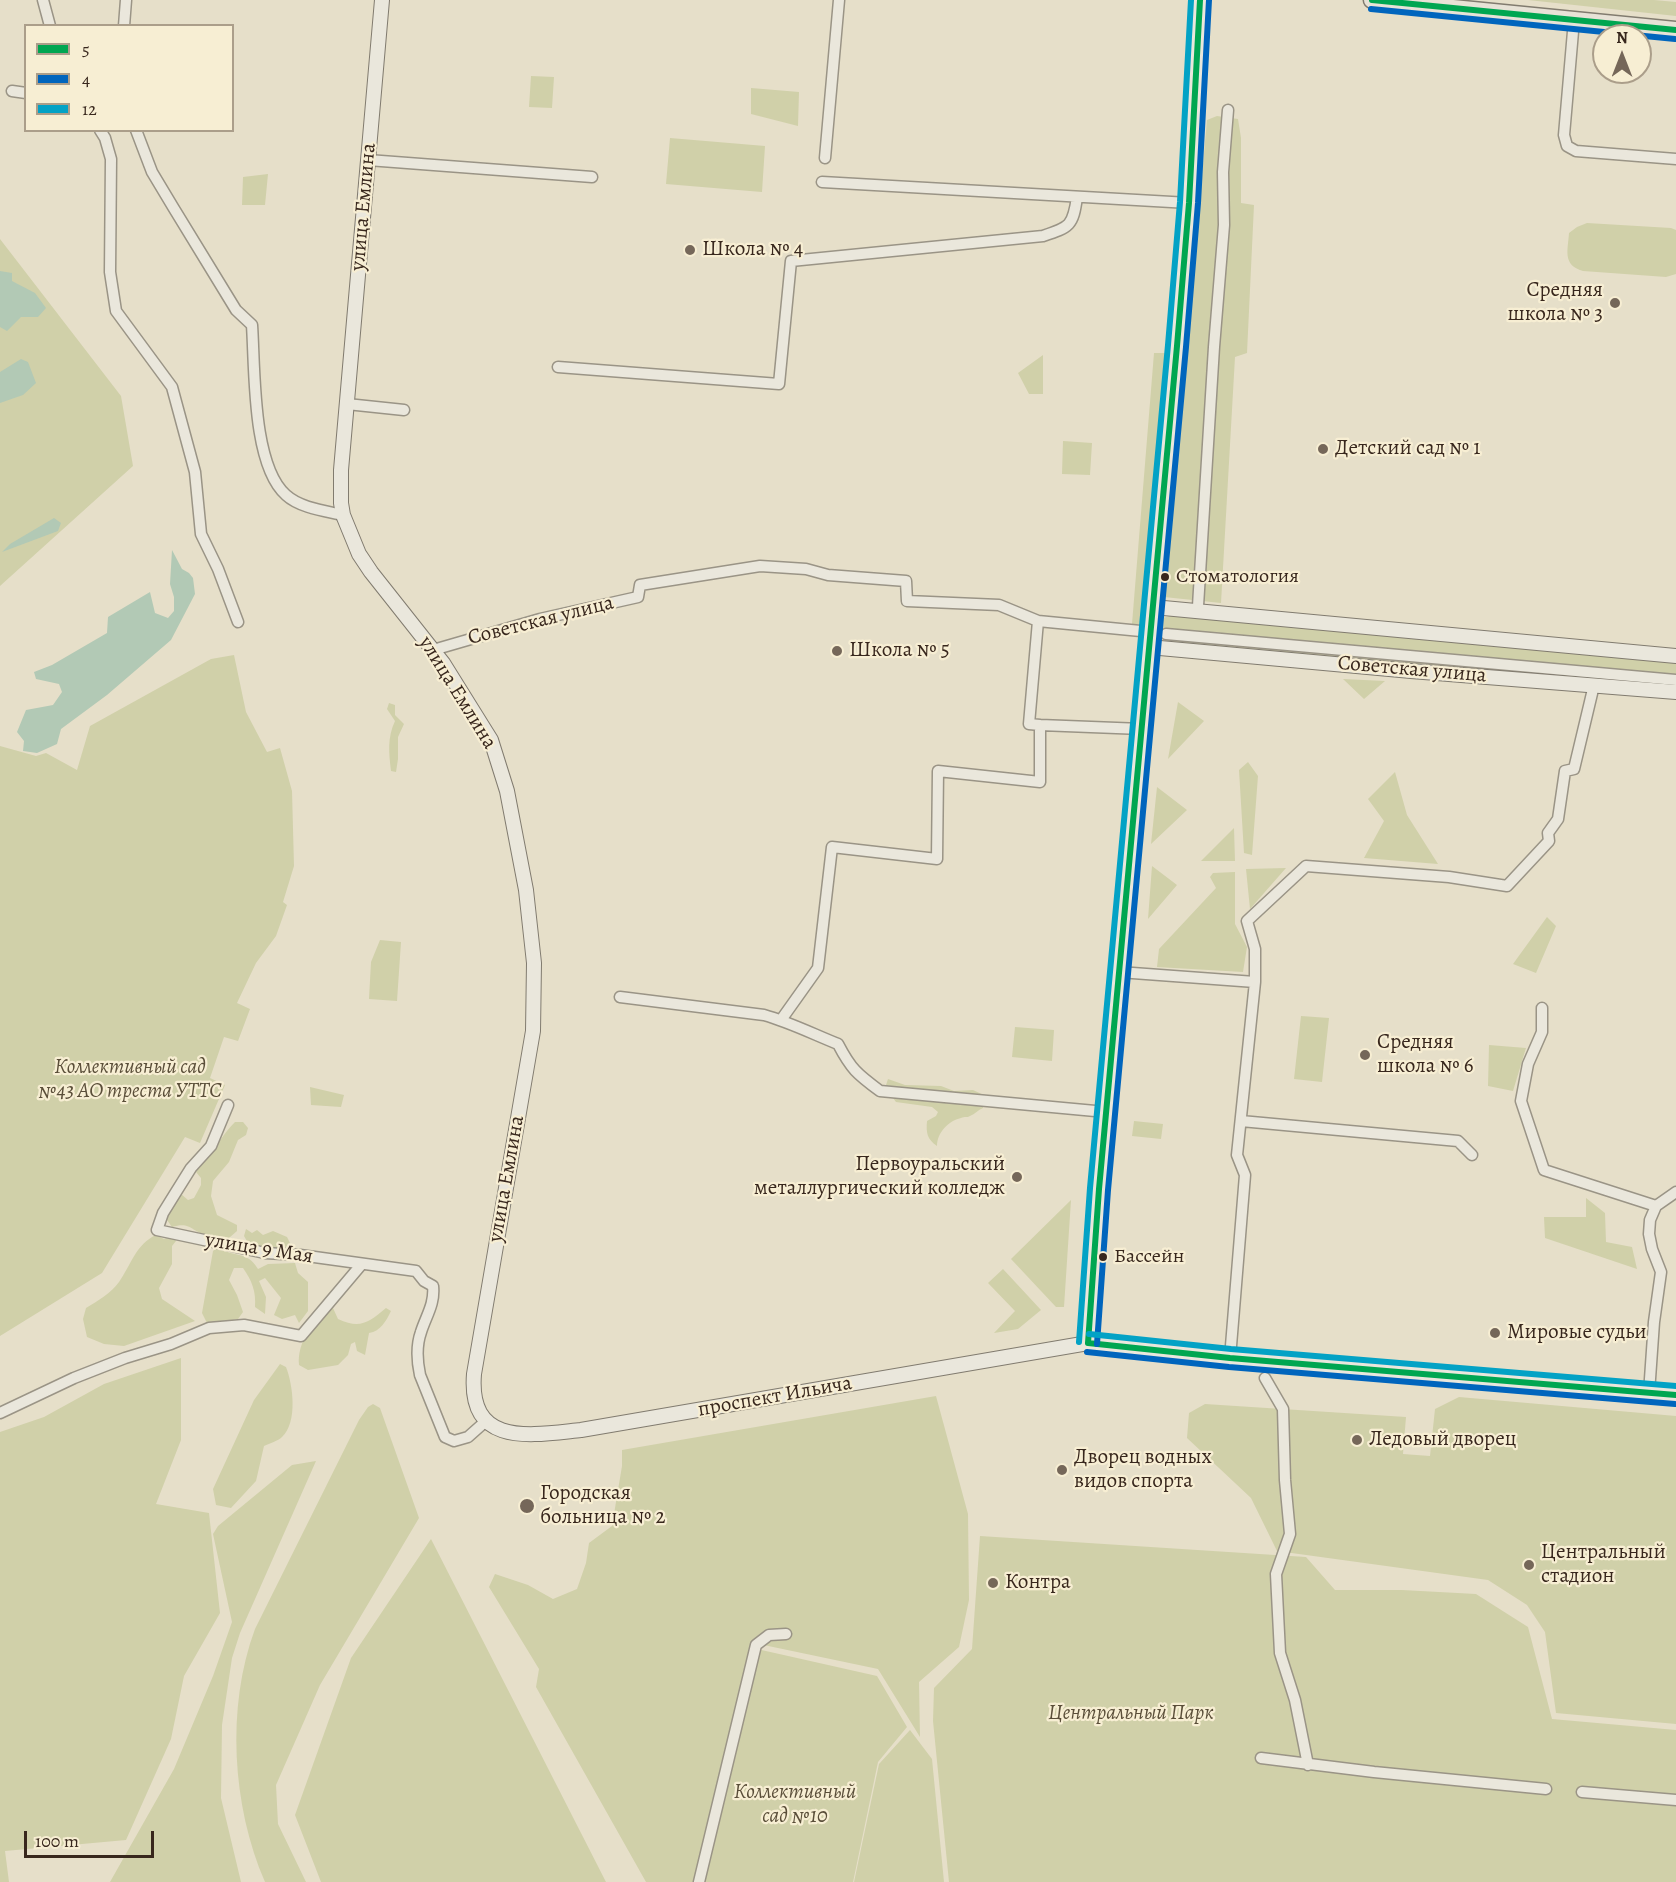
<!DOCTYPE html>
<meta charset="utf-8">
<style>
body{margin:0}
#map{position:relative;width:1676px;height:1882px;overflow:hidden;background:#e6dfc9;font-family:Alegreya,serif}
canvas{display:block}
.legend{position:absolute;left:24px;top:24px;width:210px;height:108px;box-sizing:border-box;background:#f7eed3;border:2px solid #ab9e8a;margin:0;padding:8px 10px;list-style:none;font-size:18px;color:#38271d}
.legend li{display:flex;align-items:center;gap:12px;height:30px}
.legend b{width:30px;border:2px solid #ab9e8a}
.north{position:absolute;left:1592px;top:24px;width:60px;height:60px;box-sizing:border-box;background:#f7eed3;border:2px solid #ab9e8a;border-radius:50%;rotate:0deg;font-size:16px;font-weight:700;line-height:24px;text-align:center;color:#38271d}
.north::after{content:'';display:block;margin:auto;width:21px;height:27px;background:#756759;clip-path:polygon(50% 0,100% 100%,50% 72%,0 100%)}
.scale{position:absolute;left:24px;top:1831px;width:130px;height:27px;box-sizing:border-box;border:3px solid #38271d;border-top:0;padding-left:8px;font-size:18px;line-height:21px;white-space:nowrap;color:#38271d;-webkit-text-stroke:4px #f7eed3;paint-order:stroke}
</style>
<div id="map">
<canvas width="1676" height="1882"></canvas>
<ul class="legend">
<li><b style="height:8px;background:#00a651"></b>5</li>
<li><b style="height:8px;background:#0065bd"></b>4</li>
<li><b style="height:8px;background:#03a2c5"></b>12</li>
</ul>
<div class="north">N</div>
<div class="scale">100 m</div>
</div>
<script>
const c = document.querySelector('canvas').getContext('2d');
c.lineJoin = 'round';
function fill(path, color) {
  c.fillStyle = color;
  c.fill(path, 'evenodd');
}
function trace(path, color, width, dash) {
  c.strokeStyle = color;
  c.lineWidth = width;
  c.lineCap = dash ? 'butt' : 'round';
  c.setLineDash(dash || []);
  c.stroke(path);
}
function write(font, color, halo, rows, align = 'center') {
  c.font = font + ' Alegreya,serif';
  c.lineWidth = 4.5;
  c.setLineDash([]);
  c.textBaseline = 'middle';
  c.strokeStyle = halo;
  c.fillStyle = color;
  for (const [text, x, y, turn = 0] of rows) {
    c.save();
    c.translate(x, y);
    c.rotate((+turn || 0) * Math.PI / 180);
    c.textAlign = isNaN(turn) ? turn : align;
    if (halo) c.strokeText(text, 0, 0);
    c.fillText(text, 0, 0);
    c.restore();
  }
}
fill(new Path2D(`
 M 1528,0 L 1654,0 L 1676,2 L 1676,16 Z
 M 531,76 L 554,77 L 552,108 L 529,107 Z
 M 751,88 L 799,92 L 798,126 L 751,114 Z
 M 1217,116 L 1238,119 L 1241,138 L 1241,203 L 1254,205 L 1247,353 L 1235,357 L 1221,603 L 1164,597 L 1207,120 Z
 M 670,138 L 765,146 L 762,192 L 666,184 Z
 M 268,174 L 265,205 L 242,205 L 243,177 Z
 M 1587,223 L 1671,228 L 1676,230 L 1676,274 L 1666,277 L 1583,271 C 1562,265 1568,250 1569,233 L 1577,227 Z
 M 0,239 L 121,396 L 133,466 L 0,586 Z
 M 1154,353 L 1167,353 L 1141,619 L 1139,624 L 1132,624 Z
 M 1043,355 L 1043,394 L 1029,394 L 1018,373 Z
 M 1063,441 L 1092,443 L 1090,475 L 1062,474 Z
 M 1175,615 L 1266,625 L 1676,660 L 1676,686 L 1263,652 L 1163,640 L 1160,627 L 1162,618 Z
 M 234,655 L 246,712 L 267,752 L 280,748 L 292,791 L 294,866 L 283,902 L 287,905 L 276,936 L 256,963 L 237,1003 L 250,1009 L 238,1041 L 224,1037 L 210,1078 L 225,1085 L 200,1143 L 185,1137 L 102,1273 L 0,1336 L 0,746 L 36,756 L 46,753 L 77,770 L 90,726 L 211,659 Z
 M 1343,679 L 1385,681 L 1364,699 Z
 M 1178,702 L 1204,721 L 1168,759 Z
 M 389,703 L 395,705 L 395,715 L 404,724 L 398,737 L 398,759 L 396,772 L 391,771 C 389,753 387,738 395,721 L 387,709 Z
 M 1248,762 L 1258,776 L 1252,855 L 1244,853 L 1239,770 Z
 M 1395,772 L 1407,815 L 1438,864 L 1364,858 L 1384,821 L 1368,799 Z
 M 1157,787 L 1187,810 L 1151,844 Z
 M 1234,828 L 1235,861 L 1201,861 Z
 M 1152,866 L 1177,885 L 1148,919 Z
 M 1286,868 L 1250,909 L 1246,869 Z
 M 1235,872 L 1235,924 L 1247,947 L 1243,972 L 1157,967 L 1159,949 L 1216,888 L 1210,877 L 1213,873 Z
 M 1547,917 L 1556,926 L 1536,973 L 1513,964 Z
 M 380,940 L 401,942 L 397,1001 L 369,999 L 371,962 Z
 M 1301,1016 L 1329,1018 L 1322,1082 L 1294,1079 Z
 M 1015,1027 L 1054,1030 L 1052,1061 L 1012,1057 Z
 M 1489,1045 L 1526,1048 L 1513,1091 L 1488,1086 Z
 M 888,1079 L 905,1085 L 941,1086 L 954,1091 L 973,1090 L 988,1097 L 892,1090 L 886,1085 Z
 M 310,1087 L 344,1095 L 341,1107 L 311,1105 Z
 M 895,1095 L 983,1105 L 983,1108 C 978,1110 975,1114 970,1116 C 967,1118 965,1116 961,1118 C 948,1121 937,1133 937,1146 C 927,1139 926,1133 927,1121 L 936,1116 L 938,1112 L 932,1107 L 896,1102 L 893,1098 Z
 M 1134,1121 L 1163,1124 L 1161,1139 L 1132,1136 Z
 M 235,1122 L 243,1122 L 248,1128 L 246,1135 L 238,1140 L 229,1162 L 213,1181 L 211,1196 L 217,1215 L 237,1225 L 237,1231 L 229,1238 C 223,1237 215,1238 209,1236 C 191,1232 191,1221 172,1227 L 167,1220 C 168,1209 172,1199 181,1194 L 188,1200 L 194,1198 L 201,1185 L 201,1178 L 196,1172 C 202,1162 211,1155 217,1145 C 223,1136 227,1130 235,1122 Z
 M 1586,1198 L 1605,1213 L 1606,1242 L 1632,1247 L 1637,1269 L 1545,1238 L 1544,1217 L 1586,1217 Z
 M 1071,1200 L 1064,1307 L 1056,1307 L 1011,1259 Z
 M 246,1229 L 252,1233 L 257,1230 L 263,1235 L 273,1231 L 287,1237 L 291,1245 L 289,1251 L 264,1249 L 248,1243 L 244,1236 Z
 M 156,1235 L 164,1239 L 173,1236 L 176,1241 L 172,1246 L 172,1264 L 159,1288 L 162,1299 L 195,1321 L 124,1346 L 104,1344 L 87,1337 L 83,1319 L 86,1308 C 98,1301 111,1293 119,1282 C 131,1265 136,1244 156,1235 Z
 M 218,1247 C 233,1258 247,1250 258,1269 L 268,1264 L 295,1263 L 298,1273 L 308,1282 L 308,1311 L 299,1323 L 295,1315 L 282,1319 L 274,1315 L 281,1298 L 265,1278 L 259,1281 L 266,1297 L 265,1314 L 255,1307 C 256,1291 252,1281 243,1268 L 234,1268 L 229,1280 L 237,1295 L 243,1312 L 238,1319 L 219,1323 L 207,1323 L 202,1313 L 213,1251 Z
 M 1003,1269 L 1041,1310 L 1018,1329 L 994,1333 L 1015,1311 L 988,1283 Z
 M 333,1308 L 338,1319 C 360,1329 368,1323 386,1308 L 391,1311 C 386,1321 381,1331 369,1333 L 365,1355 L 357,1351 L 355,1342 L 351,1344 L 348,1355 L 338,1365 L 308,1370 L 299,1365 C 297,1342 313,1320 333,1308 Z
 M 181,1358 L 181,1440 L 156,1504 L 209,1513 L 220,1613 L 184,1676 L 171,1739 L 126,1840 L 5,1851 L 9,1882 L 0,1882 L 0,1432 L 44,1417 L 104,1384 Z
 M 280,1364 L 286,1367 C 293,1385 298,1422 282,1437 C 278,1441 270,1443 264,1446 L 256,1481 L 231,1508 L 216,1505 L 213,1489 L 254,1400 Z
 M 936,1396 L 968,1514 L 969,1600 L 959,1647 L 919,1682 L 920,1737 L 878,1669 L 754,1643 L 696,1882 L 646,1882 L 536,1687 L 539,1669 L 489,1587 L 495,1574 L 528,1585 L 553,1599 L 577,1589 L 586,1563 L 589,1543 L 612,1526 L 622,1466 L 622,1450 Z
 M 1459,1397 L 1676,1416 L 1676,1724 L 1556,1713 L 1545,1632 L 1527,1605 L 1488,1580 L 1277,1551 L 1251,1498 L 1187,1438 L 1189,1413 L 1205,1404 L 1406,1417 L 1403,1454 L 1430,1456 L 1435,1409 Z
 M 373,1404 L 380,1408 L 419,1518 L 320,1685 L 276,1785 L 278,1824 L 306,1882 L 265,1882 C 232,1806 226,1707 255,1629 L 359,1420 L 368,1407 Z
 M 316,1461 L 240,1633 L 232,1658 L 222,1725 L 221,1798 L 241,1882 L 110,1882 L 174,1769 L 213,1676 L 232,1622 L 213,1534 L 218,1526 L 292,1465 Z
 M 980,1536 L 1306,1557 L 1335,1590 L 1402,1590 L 1476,1594 L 1528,1627 L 1552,1719 L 1676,1730 L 1676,1882 L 949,1882 L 933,1721 L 934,1688 L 972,1649 Z
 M 431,1539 L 606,1882 L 321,1882 L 295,1815 L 351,1658 Z
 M 757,1649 L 877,1676 L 907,1727 L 878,1762 L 853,1882 L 703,1882 Z
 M 910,1730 L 932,1759 L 944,1882 L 854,1882 L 879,1764 Z`), '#d0d0a9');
fill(new Path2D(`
 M 0,271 L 12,273 L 12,281 L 35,293 L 46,308 L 38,317 L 21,317 L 7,331 L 0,327 Z
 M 21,359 L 28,362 L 36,383 L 23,395 L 0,403 L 0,372 Z
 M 54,518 L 61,523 L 58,531 L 2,552 L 10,544 Z
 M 172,550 L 182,569 L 189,573 L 193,578 L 195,594 L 171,640 L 107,695 L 61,729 L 57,744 L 37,753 L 23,751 L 24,741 L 17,732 L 26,710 L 53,705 L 62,692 L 59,684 L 36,679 L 34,672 L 52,665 L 107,633 L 108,617 L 150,592 L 155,613 L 168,618 L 174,611 L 174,597 L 170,584 Z`), '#b2c9b5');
const street = new Path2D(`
 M 43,0 L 50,26
 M 1574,20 L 1564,135 L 1567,146 L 1576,151 L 1676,159
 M 124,26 L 126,0
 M 12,91 L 26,93
 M 100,130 L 105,138 L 111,159 L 110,272 L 116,311 L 172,387 L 195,472 L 201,534 L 218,569 L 238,622
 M 136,130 L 152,172 L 173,207 L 236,310 L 252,325 C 255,369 252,465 286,495 C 300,508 326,511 343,515
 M 825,158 L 839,0
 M 368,160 L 592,177
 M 822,182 L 1189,203
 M 558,367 L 779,384 L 791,261 L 1043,236 C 1070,227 1073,226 1077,197
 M 347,404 L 404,410
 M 1198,606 L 1214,347 L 1224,225 L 1223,172 L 1228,110
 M 1038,621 L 1029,724 L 1040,725
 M 1166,634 L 1676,680
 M 433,650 L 540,619 L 638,597 L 640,585 L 760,566 L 806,569 L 828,575 L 906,581 L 907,601 L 999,605 L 1038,621 L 1151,632
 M 1119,972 L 1255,982
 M 620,997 L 764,1015 C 789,1022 813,1034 838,1044 C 851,1069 857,1074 880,1091 L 1106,1112
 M 1542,1008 L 1542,1032 L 1528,1064 L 1521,1101 L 1544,1170 L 1656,1206
 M 781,1020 L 818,968 L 832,847 L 937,859 L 938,771 L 1040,782 L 1040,725 L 1142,729
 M 228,1105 L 211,1146 L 191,1168 L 176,1192 L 163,1213 L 157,1230 L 265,1253 L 300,1255 L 416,1271 L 424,1281 L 433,1286 C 435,1304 426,1316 421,1332 C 416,1346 417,1361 420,1375 L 445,1437 L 454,1441 L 468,1437 L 486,1421
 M 1241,1121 L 1458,1141 L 1472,1155
 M 1230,1358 L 1245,1175 L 1237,1155 L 1255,982 L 1255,949 L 1247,921 L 1306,866 L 1449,877 L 1507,886 L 1549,841 L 1548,833 L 1558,819 L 1565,771 L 1574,769 L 1594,685
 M 1265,1378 L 1283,1409 L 1285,1480 L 1290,1534 L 1276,1574 L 1280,1653 L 1295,1700 L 1308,1765
 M 1649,1393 L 1654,1322 L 1661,1272 L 1652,1249 L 1649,1234 L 1650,1220 L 1656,1206 L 1676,1192
 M 0,1413 L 74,1378 L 125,1358 L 171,1344 L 209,1328 L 244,1325 L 301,1336 L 361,1265
 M 1261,1758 L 1374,1772 L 1546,1789
 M 1582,1792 L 1676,1800
 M 699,1882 L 756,1645 L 769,1635 L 786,1634`);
const secondary = new Path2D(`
 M 382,0 L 341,470 L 341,503 L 343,515 L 359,554 L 371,572 L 443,663 L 491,740 L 507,791 L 526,890 L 534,963 L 533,1031 L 474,1374 C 468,1448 532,1435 581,1430 L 1088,1343 L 1230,1358 L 1676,1395
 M 1153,607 L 1676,656
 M 1149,647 L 1411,671 L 1676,692
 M 1088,1343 L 1099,1189 L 1177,346 L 1189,203 L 1200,0`);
const primary = new Path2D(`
 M 1372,0 L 1676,30`);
trace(street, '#9a9486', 13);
trace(secondary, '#817b6f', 16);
trace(primary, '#817b6f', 19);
trace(street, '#eae7dc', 10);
trace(secondary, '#eae7dc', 14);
trace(primary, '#e7e2d6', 16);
trace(new Path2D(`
 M 1372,0 L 1676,30
 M 1088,1343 L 1099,1189 L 1177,346 L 1189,203 L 1200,0
 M 1088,1343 L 1230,1358 L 1676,1395`), '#00a651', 6);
trace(new Path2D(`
 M 1371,9 L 1675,39
 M 1097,1344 L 1108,1190 L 1186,347 L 1198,203 L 1209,0
 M 1087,1352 L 1229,1367 L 1675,1404`), '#0065bd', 6);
trace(new Path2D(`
 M 1089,1334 L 1231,1349 L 1676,1386
 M 1079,1342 L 1090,1188 L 1168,345 L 1180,202 L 1191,0`), '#03a2c5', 6);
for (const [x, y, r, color] of [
 [690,250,6,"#756759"],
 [1615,303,6,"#756759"],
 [1323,449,6,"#756759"],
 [1165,577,5,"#38271d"],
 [837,651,6,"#756759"],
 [1365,1055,6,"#756759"],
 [1017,1177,6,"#756759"],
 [1103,1257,5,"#38271d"],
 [1495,1333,6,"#756759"],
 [1357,1440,6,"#756759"],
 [1062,1470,6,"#756759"],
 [527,1506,8,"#756759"],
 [1529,1565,6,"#756759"],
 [993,1583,6,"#756759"]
]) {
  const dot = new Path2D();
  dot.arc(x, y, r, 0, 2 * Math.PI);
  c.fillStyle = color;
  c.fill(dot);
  trace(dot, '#f7eed3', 2);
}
write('20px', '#38271d', '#f7eed3', [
 ["Стоматология",1176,577],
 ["Бассейн",1114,1257]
], 'left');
write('21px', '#38271d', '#f7eed3', [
 ["улица Емлина",364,207,-85],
 ["Советская улица",541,621,-14],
 ["Советская улица",1412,670,5],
 ["улица Емлина",457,693,58],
 ["улица Емлина",507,1179,-80],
 ["улица 9 Мая",259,1249,9],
 ["проспект Ильича",775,1397,-10]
]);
write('21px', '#38271d', '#f7eed3', [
 ["Школа № 4",702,250],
 ["Средняя",1603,291,"right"],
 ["школа № 3",1603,315,"right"],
 ["Детский сад № 1",1335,449],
 ["Школа № 5",849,651],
 ["Средняя",1377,1043],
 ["школа № 6",1377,1067],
 ["Первоуральский",1005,1165,"right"],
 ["металлургический колледж",1005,1189,"right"],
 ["Мировые судьи",1507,1333],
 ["Ледовый дворец",1369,1440],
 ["Дворец водных",1074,1458],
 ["видов спорта",1074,1482],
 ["Городская",540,1494],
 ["больница № 2",540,1518],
 ["Центральный",1541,1553],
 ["стадион",1541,1577],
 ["Контра",1005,1583]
], 'left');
write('italic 21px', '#5a4e39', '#f7eed3', [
 ["Коллективный сад",130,1068],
 ["№43 АО треста УТТС",130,1092],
 ["Центральный Парк",1131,1714],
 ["Коллективный",795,1793],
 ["сад №10",795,1817]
]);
</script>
